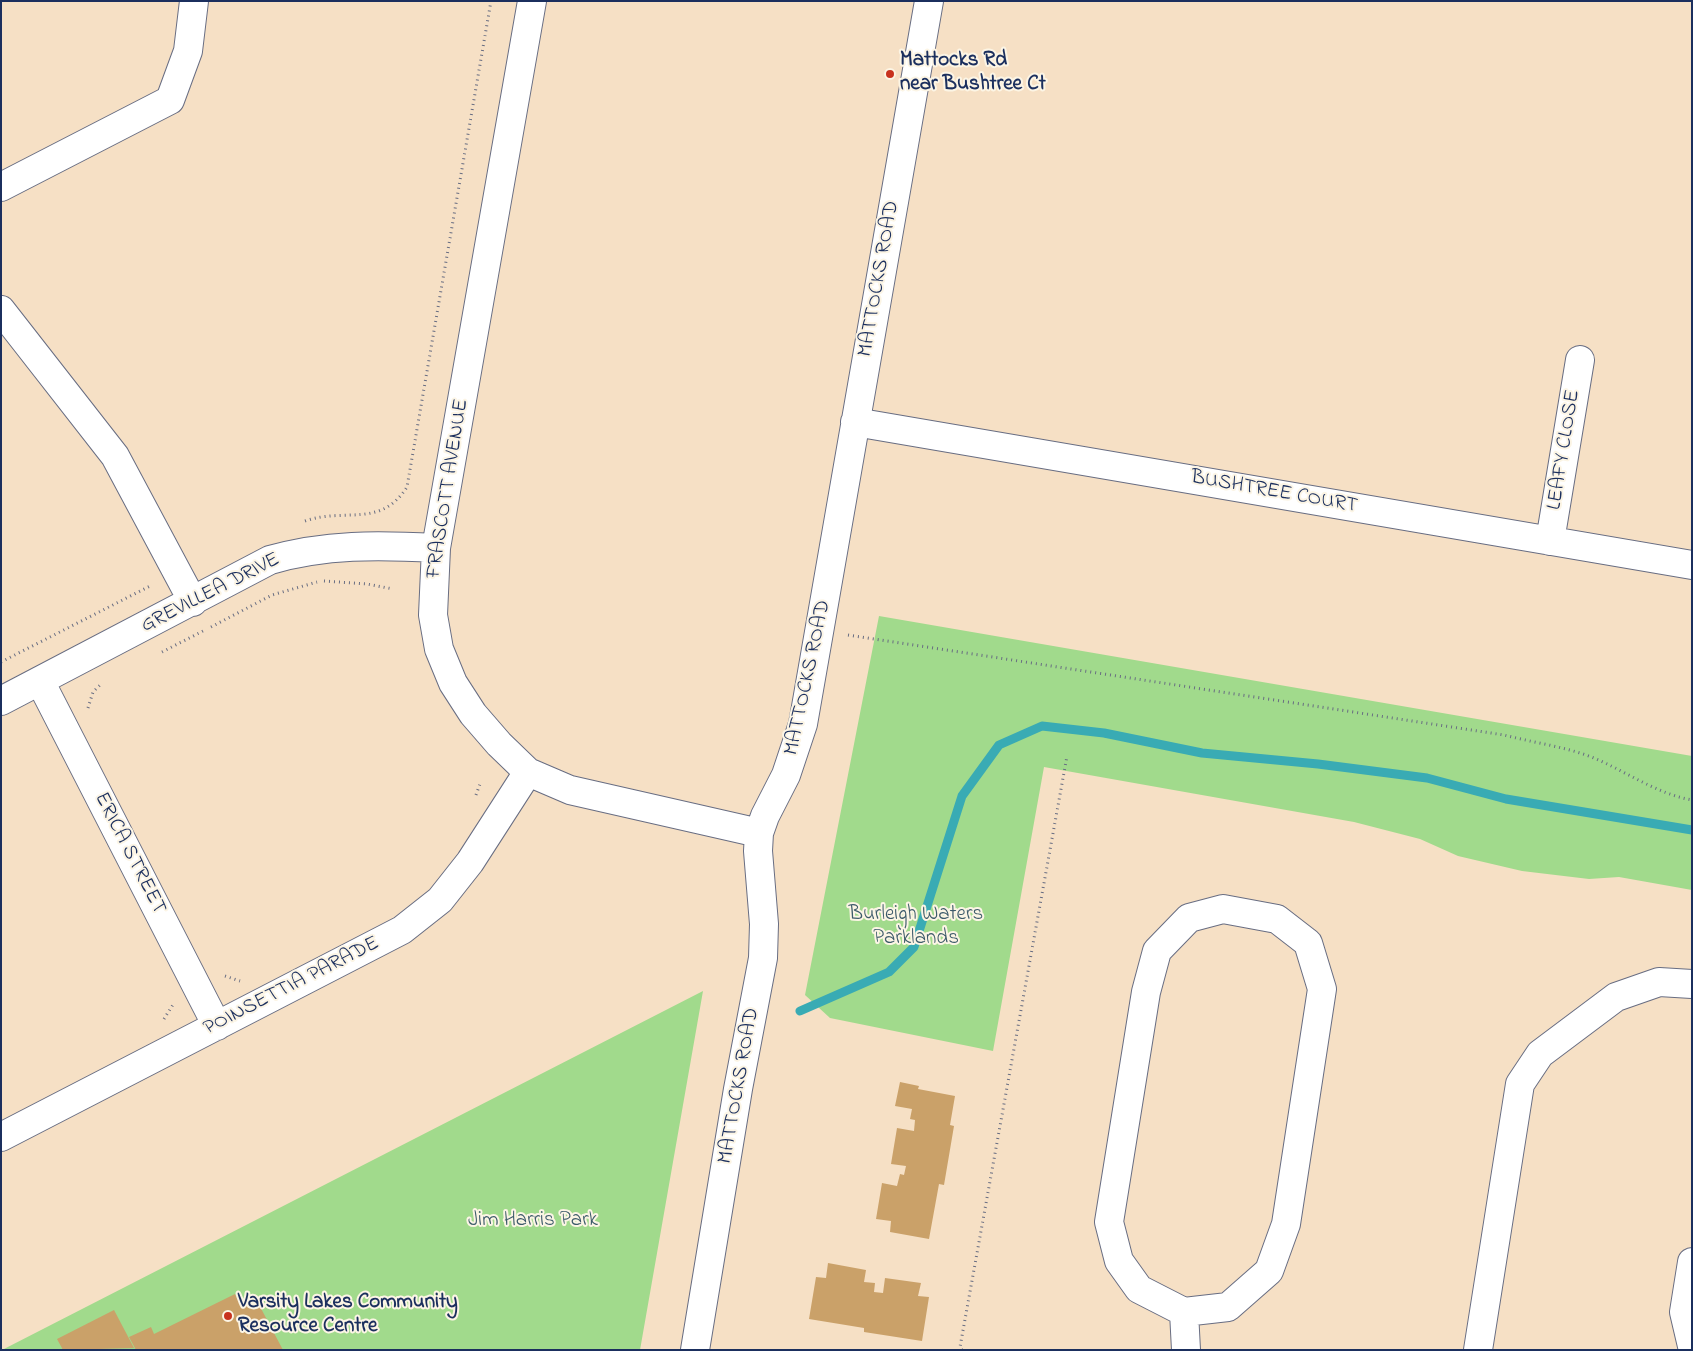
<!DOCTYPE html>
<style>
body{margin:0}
#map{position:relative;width:1693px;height:1351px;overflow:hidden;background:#f6e0c5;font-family:"Indie Flower",sans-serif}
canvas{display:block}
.frame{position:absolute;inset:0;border:2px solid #1b2f5e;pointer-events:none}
</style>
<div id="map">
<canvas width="1693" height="1351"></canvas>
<div class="frame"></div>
</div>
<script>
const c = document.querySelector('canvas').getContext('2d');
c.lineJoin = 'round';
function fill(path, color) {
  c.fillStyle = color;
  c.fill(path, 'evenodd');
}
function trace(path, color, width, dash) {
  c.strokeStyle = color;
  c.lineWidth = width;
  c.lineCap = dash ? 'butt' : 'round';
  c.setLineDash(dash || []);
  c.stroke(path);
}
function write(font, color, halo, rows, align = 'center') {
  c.font = font + ' "Indie Flower",sans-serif';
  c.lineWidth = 4;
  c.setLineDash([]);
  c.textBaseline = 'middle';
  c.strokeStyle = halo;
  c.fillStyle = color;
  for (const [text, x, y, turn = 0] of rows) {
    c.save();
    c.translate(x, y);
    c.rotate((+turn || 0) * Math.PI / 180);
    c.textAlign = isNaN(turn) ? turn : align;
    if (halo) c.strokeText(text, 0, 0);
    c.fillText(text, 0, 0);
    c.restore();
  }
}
fill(new Path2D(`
 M 879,616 L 1692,756 L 1692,890 L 1619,877 L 1589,879 L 1522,871 L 1458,856 L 1420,839 L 1354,822 L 1044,767 L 993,1051 L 830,1018 L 805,995 Z
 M 703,991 L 640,1350 L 2,1350 Z`), '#a1da8c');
trace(new Path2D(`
 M 800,1011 L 889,972 L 914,947 L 962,796 L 999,745 L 1042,726 L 1104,733 L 1202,753 L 1318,764 L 1427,778 L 1506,799 L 1692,830`), '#39abb4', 9);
fill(new Path2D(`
 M 900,1082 L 919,1086 L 918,1089 L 955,1096 L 950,1125 L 954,1126 L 944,1185 L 939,1184 L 929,1239 L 890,1232 L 891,1221 L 876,1219 L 882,1183 L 897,1186 L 900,1174 L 904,1175 L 906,1166 L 891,1164 L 897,1128 L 914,1131 L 915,1120 L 910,1119 L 912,1109 L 895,1106 Z
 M 828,1263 L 866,1270 L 864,1282 L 875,1283 L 874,1292 L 883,1293 L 885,1278 L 921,1283 L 918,1296 L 929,1297 L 922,1341 L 864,1332 L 864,1328 L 809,1319 L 816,1277 L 826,1278 Z
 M 235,1294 L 238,1300 L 247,1304 L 256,1299 L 283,1350 L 136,1350 L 129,1337 L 151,1327 L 154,1334 Z
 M 114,1310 L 134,1348 L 63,1350 L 57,1339 Z`), '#caa169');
const minor = new Path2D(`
 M 532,1 L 436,548 L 433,615 L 439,649 L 453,683 L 473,714 L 499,744 L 528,772 L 570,790 L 759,833
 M 1,187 L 170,100 L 188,51 L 194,1
 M 1,310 L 115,456 L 193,602
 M 855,422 L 1692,565
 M 1550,541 L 1580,360
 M 40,681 L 217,1026
 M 1,701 L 270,560 C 326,544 378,545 436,548
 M 1223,909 L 1277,919 L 1308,943 L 1322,989 L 1286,1224 L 1269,1271 L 1228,1307 L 1184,1312 L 1139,1289 L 1119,1261 L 1109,1222 L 1146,992 L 1157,951 L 1189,918 Z
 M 1,1137 L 402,930 L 440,900 L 470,862 L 528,772
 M 1692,1262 L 1684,1312 L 1692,1346
 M 1184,1312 L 1186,1350
 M 695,1350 L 738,1089 L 763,958 L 764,924 L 758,851 L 759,833 L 765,816 L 786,775 L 803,724 L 929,1
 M 1478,1350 L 1520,1084 L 1540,1054 L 1616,997 L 1659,982 L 1692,984`);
trace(minor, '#686d82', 30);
trace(new Path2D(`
 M 305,521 C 345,507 380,529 407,487 L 491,1
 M 324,581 L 367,584 L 393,589
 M 211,627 L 272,595 L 317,582
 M 848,635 L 1504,735 C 1531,742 1560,746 1586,755 C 1622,768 1653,793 1692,800
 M 162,652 L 203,631
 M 1,662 L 152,585
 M 88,708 L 93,692 L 101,684
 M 476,795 L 480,784
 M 225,976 L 240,981
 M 164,1019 L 174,1003
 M 962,1350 L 960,1347 L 1067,756`), '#686d82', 3, [1, 4]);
trace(minor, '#fff', 28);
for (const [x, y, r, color] of [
 [890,74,5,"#c8321e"],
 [228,1316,5,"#c8321e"]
]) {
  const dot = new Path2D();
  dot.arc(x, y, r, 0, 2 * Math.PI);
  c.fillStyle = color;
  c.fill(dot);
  trace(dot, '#fcf5e5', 2);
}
write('bold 21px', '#1b2f5e', '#fcf5e5', [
 ["Mattocks Rd",900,62],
 ["near Bushtree Ct",900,86],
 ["Varsity Lakes Community",238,1304],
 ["Resource Centre",238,1328]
], 'left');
write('21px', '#1b2f5e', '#fcf5e5', [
 ["MATTOCKS ROAD",880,279,-80],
 ["LEAFY CLOSE",1565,450,-81],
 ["FRASCOTT AVENUE",449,489,-81],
 ["BUSHTREE COURT",1274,493,10],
 ["GREVILLEA DRIVE",211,594,-27],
 ["MATTOCKS ROAD",809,678,-78],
 ["ERICA STREET",129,854,63],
 ["POINSETTIA PARADE",292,987,-27],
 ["MATTOCKS ROAD",740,1086,-80]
]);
write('21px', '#3c5a6a', '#fcf5e5', [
 ["Burleigh Waters",916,916],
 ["Parklands",916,940],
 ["Jim Harris Park",533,1222]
]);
</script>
